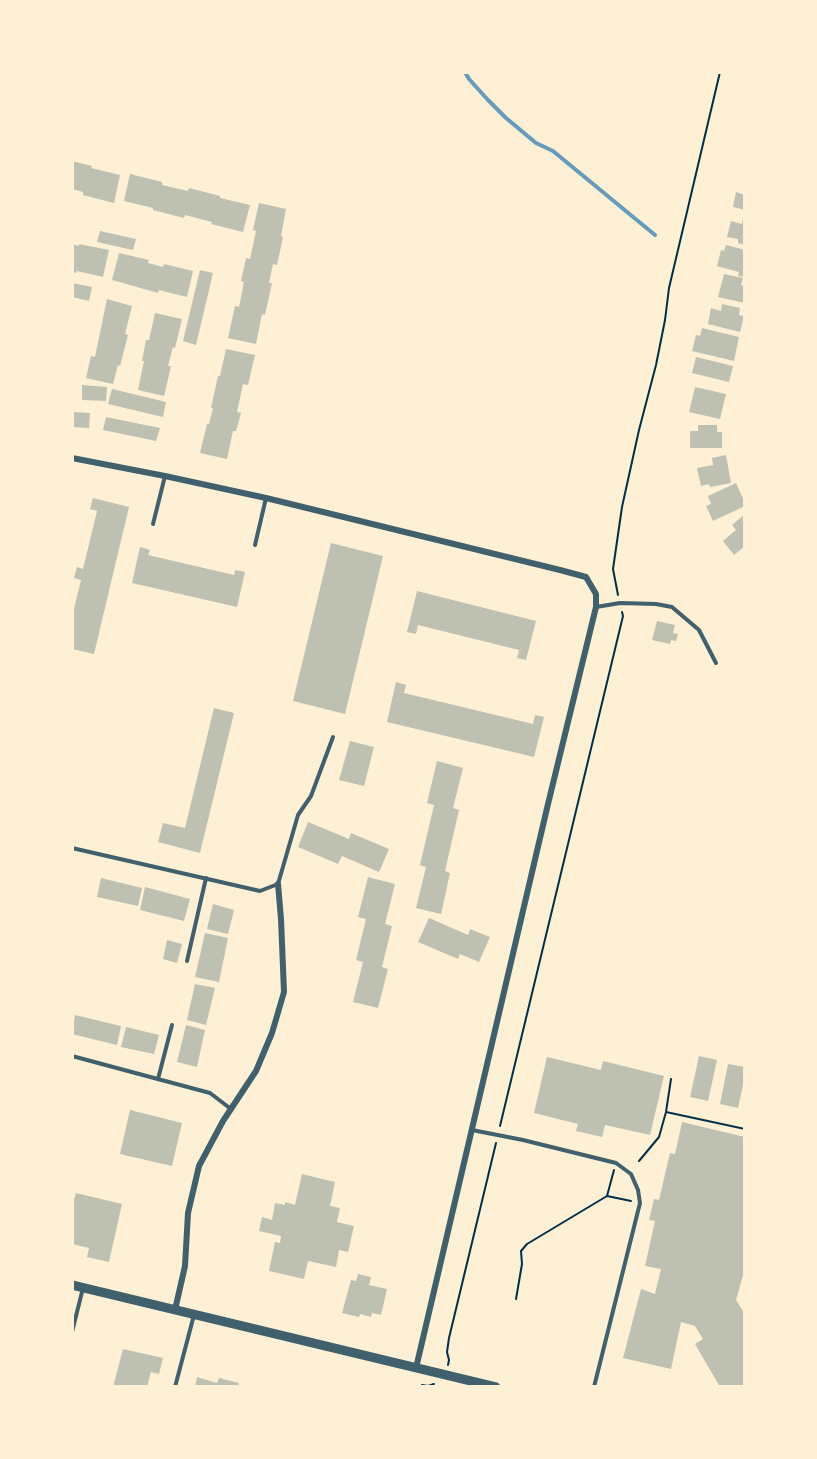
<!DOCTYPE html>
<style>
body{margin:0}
#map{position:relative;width:817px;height:1459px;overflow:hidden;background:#fdf0d5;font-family:Poppins,sans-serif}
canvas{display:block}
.frame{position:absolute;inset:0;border:74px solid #fdf0d5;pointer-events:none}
</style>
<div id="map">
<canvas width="817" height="1459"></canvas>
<div class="frame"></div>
</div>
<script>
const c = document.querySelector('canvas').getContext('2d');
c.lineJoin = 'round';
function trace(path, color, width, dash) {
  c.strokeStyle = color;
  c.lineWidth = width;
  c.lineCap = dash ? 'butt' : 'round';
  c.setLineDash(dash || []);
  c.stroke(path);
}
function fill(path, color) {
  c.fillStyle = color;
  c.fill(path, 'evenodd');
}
trace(new Path2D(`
 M 465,72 L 469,79 L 488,100 L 506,118 L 536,143 L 553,151 L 655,235`), '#669bbc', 4);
fill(new Path2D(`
 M 72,161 L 92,166 L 91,168 L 120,175 L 114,203 L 83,195 L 83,192 L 72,189 Z
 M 130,174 L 162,182 L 162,185 L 188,191 L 189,188 L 220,196 L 220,198 L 250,205 L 243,232 L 211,224 L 212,222 L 185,215 L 184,218 L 153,210 L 153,208 L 124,201 Z
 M 736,192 L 745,195 L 745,210 L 733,207 Z
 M 259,203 L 286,209 L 281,236 L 283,237 L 277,265 L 273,264 L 269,283 L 272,283 L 265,315 L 262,314 L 256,344 L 228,338 L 235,306 L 239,307 L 244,282 L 241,281 L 246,258 L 250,259 L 256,231 L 253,230 Z
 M 743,218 L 745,218 L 745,245 L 738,243 L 738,239 L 727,237 L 731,221 L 742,224 Z
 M 100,231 L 136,239 L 133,250 L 97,242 Z
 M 72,244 L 79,246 L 79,244 L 109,250 L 103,277 L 77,271 L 76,273 L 72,272 Z
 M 726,245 L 745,250 L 745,277 L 738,276 L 739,272 L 717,266 L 721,250 L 724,251 Z
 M 119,253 L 149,260 L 148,263 L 163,267 L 164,264 L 193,271 L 187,297 L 159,290 L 158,293 L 112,280 Z
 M 200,270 L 213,273 L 196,345 L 183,341 Z
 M 724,274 L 743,278 L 741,285 L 745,286 L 745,303 L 718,297 Z
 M 72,283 L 92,287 L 89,301 L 72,297 Z
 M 107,299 L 132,306 L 125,334 L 128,335 L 120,366 L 118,365 L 113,384 L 86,378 L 91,356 L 95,357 Z
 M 722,304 L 740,308 L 739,315 L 744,316 L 740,332 L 708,324 L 711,308 L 721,311 Z
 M 155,313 L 182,319 L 175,348 L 173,347 L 168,366 L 171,366 L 164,396 L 138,390 L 144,361 L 142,361 L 146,340 L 149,340 Z
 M 702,328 L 739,337 L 734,361 L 692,351 L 696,335 L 700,336 Z
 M 226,349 L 255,355 L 248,385 L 243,384 L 237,412 L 241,413 L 236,431 L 233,431 L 227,459 L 200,453 L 207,424 L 209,424 L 213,408 L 211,408 L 218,376 L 220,376 Z
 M 696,357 L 733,366 L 729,382 L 692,373 Z
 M 82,385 L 107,387 L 106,401 L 82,400 Z
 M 695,387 L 726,394 L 720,419 L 689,412 Z
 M 112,389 L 166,402 L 163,417 L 108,404 Z
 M 72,412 L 90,413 L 89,428 L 72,427 Z
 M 106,417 L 160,428 L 156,441 L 103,430 Z
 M 698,425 L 717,425 L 717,432 L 722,432 L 722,448 L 690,448 L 690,431 L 698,431 Z
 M 726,455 L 731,483 L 710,487 L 709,484 L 701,486 L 697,468 L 713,465 L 712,458 Z
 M 736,483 L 745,503 L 745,506 L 713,521 L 706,506 L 711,504 L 708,496 Z
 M 93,498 L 129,507 L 94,654 L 72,649 L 72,617 L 81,580 L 74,578 L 77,567 L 83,569 L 97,511 L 90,509 Z
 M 745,514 L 745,546 L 734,555 L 723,541 L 736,530 L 732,525 Z
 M 331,543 L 383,556 L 345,714 L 293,701 Z
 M 140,547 L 150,550 L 148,555 L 234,575 L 235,570 L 245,572 L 237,607 L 132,583 Z
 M 417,591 L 536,621 L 526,660 L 517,658 L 519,650 L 418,625 L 416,634 L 407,632 Z
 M 657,621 L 675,625 L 673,633 L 678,634 L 676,641 L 671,640 L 670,644 L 652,640 Z
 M 396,682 L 406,685 L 404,693 L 533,724 L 535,715 L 544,717 L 534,757 L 387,722 Z
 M 214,708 L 234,713 L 200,853 L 158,842 L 163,823 L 185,828 Z
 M 350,741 L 374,747 L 364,786 L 339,780 Z
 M 437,761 L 463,768 L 453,808 L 459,810 L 445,871 L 450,873 L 441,914 L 416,908 L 426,867 L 420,865 L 434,805 L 427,803 Z
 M 308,822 L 349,839 L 351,833 L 389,849 L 379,872 L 342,856 L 338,864 L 298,847 Z
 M 368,877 L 395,884 L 385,924 L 392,926 L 382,967 L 388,969 L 378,1008 L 353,1002 L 363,962 L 356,960 L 366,919 L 358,917 Z
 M 101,878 L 142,888 L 138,906 L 97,897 Z
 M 145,887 L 190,899 L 184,921 L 140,910 Z
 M 213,904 L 234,910 L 228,934 L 207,929 Z
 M 429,918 L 468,935 L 470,929 L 490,937 L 479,962 L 460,954 L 458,959 L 418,942 Z
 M 205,933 L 228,938 L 219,982 L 195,977 Z
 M 167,940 L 182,944 L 177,963 L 163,959 Z
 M 195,984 L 215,988 L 206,1025 L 187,1020 Z
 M 75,1015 L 121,1026 L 117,1045 L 72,1034 Z
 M 186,1025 L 205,1030 L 197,1067 L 177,1062 Z
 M 126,1027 L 159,1035 L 154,1054 L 121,1047 Z
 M 699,1056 L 717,1060 L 708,1101 L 690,1097 Z
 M 547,1057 L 601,1070 L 603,1061 L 664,1076 L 650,1135 L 605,1125 L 602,1137 L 576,1131 L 578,1124 L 534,1113 Z
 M 728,1064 L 745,1067 L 745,1076 L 738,1108 L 720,1104 Z
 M 130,1110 L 182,1123 L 172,1166 L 120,1154 Z
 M 682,1122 L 745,1137 L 745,1272 L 744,1272 L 736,1300 L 745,1314 L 745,1387 L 720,1387 L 695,1344 L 703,1339 L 695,1326 L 681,1322 L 671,1369 L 623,1358 L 641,1289 L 655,1294 L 661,1269 L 645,1266 L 655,1221 L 649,1220 L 654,1199 L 659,1200 L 670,1153 L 675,1154 Z
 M 302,1174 L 335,1182 L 330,1206 L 340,1208 L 337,1222 L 354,1226 L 348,1252 L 339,1250 L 336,1267 L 308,1261 L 304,1279 L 269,1271 L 275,1242 L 280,1243 L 281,1236 L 259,1231 L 262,1217 L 272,1220 L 275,1203 L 285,1205 L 285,1202 L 295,1205 Z
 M 76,1193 L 122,1204 L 109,1262 L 87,1257 L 89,1248 L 72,1244 L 72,1206 Z
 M 358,1274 L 371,1277 L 369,1285 L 387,1289 L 381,1315 L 372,1313 L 371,1317 L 360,1314 L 359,1317 L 342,1313 L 351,1280 L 356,1281 Z
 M 123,1349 L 163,1358 L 159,1374 L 151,1372 L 147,1387 L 113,1387 Z
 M 197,1377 L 217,1383 L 219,1378 L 239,1383 L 238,1387 L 195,1387 Z`), '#bec0b2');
trace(new Path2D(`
 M 618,595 L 613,569 L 622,507 L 639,430 L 656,365 L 665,320 L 669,288 L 720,72
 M 666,1112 L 745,1129
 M 500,1126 L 623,616 L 622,612
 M 639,1161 L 659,1137 L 666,1112 L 671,1079
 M 607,1196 L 614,1170
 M 516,1299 L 522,1264 L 521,1251 L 527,1244 L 607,1196 L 631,1201
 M 448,1365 L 449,1360 L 447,1352 L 449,1338 L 496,1143
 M 421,1387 L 422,1385 L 428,1386 L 434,1384`), '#003049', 2);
trace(new Path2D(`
 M 153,524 L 165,476
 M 255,545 L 266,498
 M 596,607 L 620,603 L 656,604 L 672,607 L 699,630 L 716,663
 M 72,848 L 260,891 L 278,884 L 298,815 L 311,796 L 333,737
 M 187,961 L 206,878
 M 72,1056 L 210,1093 L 231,1109
 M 158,1079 L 172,1025
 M 472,1130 L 523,1140 L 616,1163 L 631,1174 L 638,1190 L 640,1203 L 594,1387
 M 72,1332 L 83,1288
 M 175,1387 L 194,1315`), '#3f606c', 4);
trace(new Path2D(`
 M 72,458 L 165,476 L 266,498 L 560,570 L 586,577 L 596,594 L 596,607 L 548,804 L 416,1368
 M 175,1310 L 185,1266 L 188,1213 L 199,1166 L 223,1121 L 256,1071 L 272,1033 L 284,992 L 281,919 L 278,884`), '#3f606c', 6);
trace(new Path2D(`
 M 72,1285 L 496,1387`), '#3f606c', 9);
</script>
